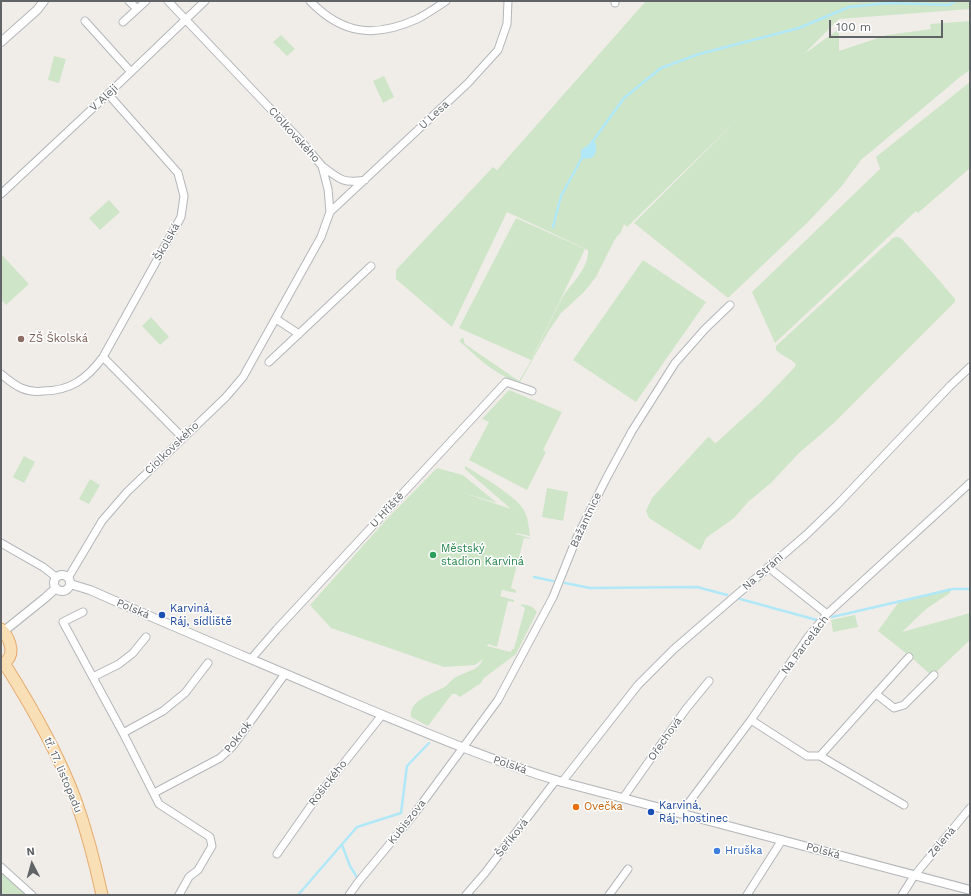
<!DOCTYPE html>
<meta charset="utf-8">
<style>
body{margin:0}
#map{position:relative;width:971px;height:896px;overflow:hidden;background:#f0ede9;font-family:"Work Sans",sans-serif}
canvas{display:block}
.frame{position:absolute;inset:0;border:2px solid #606467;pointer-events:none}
.north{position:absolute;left:12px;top:844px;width:40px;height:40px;-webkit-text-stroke:3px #fff;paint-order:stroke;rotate:354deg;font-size:11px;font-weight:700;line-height:16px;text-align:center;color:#606467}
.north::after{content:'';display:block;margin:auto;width:14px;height:18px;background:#606467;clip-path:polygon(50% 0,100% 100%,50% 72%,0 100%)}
.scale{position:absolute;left:829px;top:20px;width:114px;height:18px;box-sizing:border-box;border:2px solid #606467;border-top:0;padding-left:5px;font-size:12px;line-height:14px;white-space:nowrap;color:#606467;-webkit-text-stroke:3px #fff;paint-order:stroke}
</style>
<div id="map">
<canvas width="971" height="896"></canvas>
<div class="frame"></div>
<div class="north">N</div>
<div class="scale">100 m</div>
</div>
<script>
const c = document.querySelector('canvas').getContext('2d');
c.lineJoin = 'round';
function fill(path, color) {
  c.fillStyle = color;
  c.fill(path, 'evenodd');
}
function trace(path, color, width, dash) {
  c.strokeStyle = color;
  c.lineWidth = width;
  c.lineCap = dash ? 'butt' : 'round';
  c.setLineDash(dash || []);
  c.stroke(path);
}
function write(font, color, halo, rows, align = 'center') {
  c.font = font + ' "Work Sans",sans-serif';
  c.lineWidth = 3;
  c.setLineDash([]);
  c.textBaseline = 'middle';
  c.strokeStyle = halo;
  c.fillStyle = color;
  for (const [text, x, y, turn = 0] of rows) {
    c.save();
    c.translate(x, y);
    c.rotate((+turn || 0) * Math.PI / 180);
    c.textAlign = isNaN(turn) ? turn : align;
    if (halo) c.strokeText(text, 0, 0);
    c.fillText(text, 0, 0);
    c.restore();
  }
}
fill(new Path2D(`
 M 646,1 L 970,1 L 970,9 L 839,19 L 804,54 L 839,29 L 839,51 L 887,35 L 931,29 L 930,24 L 970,21 L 970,70 L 960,77 L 861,160 L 841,187 L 808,222 L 728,298 L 634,223 L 741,116 L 627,227 L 624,224 L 621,232 L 615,239 L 596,277 L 584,292 L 561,313 L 548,332 L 520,382 C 495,376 478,357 459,341 L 463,337 L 465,344 L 519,381 C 536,355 547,326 562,298 C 571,283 589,269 588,250 L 507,212 L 452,327 L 396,279 L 396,270 L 493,167 L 497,170 Z
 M 281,35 L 295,49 L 287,56 L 273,42 Z
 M 54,56 L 66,59 L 59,83 L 48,80 Z
 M 384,76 L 394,97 L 383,103 L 373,81 Z
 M 970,82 L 970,168 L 918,213 L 916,211 L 775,343 L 752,292 L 880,169 L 876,157 Z
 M 109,200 L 120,212 L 100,230 L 89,218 Z
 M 516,218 L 585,249 L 531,360 L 459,328 Z
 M 897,237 L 901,238 C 919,258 938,278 955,299 L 955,302 L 834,423 L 799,453 L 771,483 L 749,501 L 734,518 L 706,538 L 701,549 L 699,550 L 649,518 L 646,511 L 652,498 L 708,437 L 710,438 L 715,443 L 717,442 L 761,402 L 794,368 L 796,364 C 790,358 782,356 776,350 L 776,346 L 893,238 Z
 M 1,254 L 29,284 L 6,305 L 1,299 Z
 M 643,260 L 706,302 L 636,402 L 573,360 Z
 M 151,317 L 169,337 L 160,345 L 142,326 Z
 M 509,390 L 562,412 L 543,450 L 546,452 L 527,490 L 469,460 L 489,422 L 482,419 Z
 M 24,456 L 35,462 L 24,483 L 13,477 Z
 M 465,466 C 480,475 518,497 525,512 C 528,519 529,528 530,536 L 516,533 L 516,534 L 530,538 L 530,539 L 524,538 L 511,588 L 516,590 L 516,593 L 502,590 L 500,596 L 514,600 L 514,602 L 508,601 L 497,647 L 488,644 L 487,646 L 511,652 L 512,649 L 514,649 L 525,608 L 520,605 C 525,603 534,606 537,612 L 516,654 L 484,678 L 481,683 L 460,697 L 456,694 L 452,694 L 428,726 L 411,717 C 408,700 435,693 446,686 C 450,682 453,678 458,676 C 468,671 479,670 483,659 L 475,665 L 444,667 L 331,628 L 310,605 L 386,520 L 437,468 L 463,475 L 497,503 L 461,492 L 511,509 L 465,469 Z
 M 90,479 L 100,485 L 89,504 L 79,499 Z
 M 547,488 L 568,492 L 563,521 L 542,517 Z
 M 950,588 L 950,593 L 926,609 L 902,632 L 970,613 L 970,640 L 932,676 L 912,658 L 878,631 L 898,603 Z
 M 855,615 L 858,627 L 833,632 L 831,620 Z
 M 1,872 L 27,895 L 1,895 Z`), '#cee5c8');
fill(new Path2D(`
 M 595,142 C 597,149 597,152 592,158 L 581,159 L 581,150 L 591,143 Z`), '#b1e8f7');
trace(new Path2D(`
 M 590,145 L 624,98 L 661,68 L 699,54 L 799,28 L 849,7 L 888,3 L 949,5 L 956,1
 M 553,227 L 561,196 L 583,156
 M 534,577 L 553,581
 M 565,583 L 590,588 L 697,587 L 727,595
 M 740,599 L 817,620
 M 832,617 L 953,589 L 970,589
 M 342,845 L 350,866 L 358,879
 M 298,895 L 357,827 L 401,813 L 407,766 L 429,743`), '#b1e8f7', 2.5);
const minor = new Path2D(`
 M 129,1 L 137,9
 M 310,1 C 343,35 375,38 417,19 C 427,14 437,7 446,1
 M 615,3 L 615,1
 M 85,21 L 131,72
 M 123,22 L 146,1
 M 322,166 C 339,179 343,184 365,180
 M 1,194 L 108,94 L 205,1
 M 330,212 L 468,83 L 498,50 L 507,24 L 508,1
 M 276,319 L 299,334
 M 103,357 L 183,438
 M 269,362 L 371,266
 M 1,374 C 7,379 14,385 21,388 C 28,391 36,392 43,391 C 70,391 87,379 103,357 L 181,217 L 184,196 L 178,173 L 108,94
 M 1,543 L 43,567 L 56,577
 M 768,567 L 827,614
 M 68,578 L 102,521 L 127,492 L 226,397 L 243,377 L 321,237 L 330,212 L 328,189 L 322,166 L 301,141 L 168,1
 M 83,612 L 63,622 L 123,733 L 159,804 L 210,837 L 212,846 L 198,870 L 189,877 L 179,895
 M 251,659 L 277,629 L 506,382 L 532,391
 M 93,677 L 119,664 L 133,653 L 146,637
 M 876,694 L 894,708 L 904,705 L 934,675
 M 751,720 L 807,756 L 820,756 L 909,657
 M 123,733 L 163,711 L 185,693 L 208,663
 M 820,756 L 904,805
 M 562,782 L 638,685 L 674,649 L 806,535 L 837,505 L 950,386 L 970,367
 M 154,793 L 220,758 L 232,747 L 285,674
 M 623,798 L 686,709 L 709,681
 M 681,813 L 751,720 L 808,637 L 827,614 L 970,483
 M 277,854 L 317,797 L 382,715
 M 1,867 L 32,895
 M 349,895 L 359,881 L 412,817 L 498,700 L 553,597 L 577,537 L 607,477 L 632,431 L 675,363 L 705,329 L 730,305
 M 466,895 L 485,873 L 556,780
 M 609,895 L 628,869
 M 747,895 L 782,840
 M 902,895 L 914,876 L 970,808`);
const tertiary = new Path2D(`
 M 1,42 L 37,10 L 44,1
 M54 583a8 8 0 1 1 16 0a8 8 0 1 1-16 0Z
 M 70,584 L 90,590 C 176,628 263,664 349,701 C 419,730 489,760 562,782 L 970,890
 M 4,631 L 45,598 L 56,588`);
const primary = new Path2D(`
 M 1,629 C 10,638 18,658 1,664
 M 4,663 C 32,707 58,752 76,801 C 87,832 95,863 102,895`);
trace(minor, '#b3b6b9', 9);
trace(tertiary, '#b3b6b9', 10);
trace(primary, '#e5aa6d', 13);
trace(minor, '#fff', 7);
trace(tertiary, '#fff', 8);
trace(primary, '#f8dfb6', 11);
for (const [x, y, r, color] of [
 [21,339,4,"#8d6e63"],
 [433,555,4,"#2e9e5b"],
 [162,615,4,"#1a4fb4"],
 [576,807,4,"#e8710a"],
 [651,812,4,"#1a4fb4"],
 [717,851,4,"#3f7fe0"]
]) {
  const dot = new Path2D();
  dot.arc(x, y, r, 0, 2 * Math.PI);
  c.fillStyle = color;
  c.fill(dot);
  trace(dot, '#fff', 1.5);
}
write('11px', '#606467', '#fff', [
 ["V Aleji",104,98,-43],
 ["U Lesa",434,115,-43],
 ["Ciolkovského",294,135,48],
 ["Školská",167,242,-61],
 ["Ciolkovského",172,448,-44],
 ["U Hřiště",387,510,-47],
 ["Bažantnice",586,520,-65],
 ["Na Stráni",763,572,-41],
 ["Polská",133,609,23],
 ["Na Parcelách",805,645,-53],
 ["Pokrok",238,737,-52],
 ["Ořechová",665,739,-55],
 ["Polská",510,765,19],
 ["tř. 17. listopadu",63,775,67],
 ["Rošického",328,783,-52],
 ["Kubiszova",407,822,-52],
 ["Šeříková",512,838,-52],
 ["Zelená",942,842,-50],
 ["Polská",823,851,15]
]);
write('11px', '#785e54', '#fff', [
 ["ZŠ Školská",29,339]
], 'left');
write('11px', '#27864d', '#fff', [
 ["Městský",441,549],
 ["stadion Karviná",441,562]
], 'left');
write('11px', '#164399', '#fff', [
 ["Karviná,",170,609],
 ["Ráj, sídliště",170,622],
 ["Karviná,",659,806],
 ["Ráj, hostinec",659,819]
], 'left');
write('11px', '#c56008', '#fff', [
 ["Ovečka",584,807]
], 'left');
write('11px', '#366cbe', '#fff', [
 ["Hruška",725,851]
], 'left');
</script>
